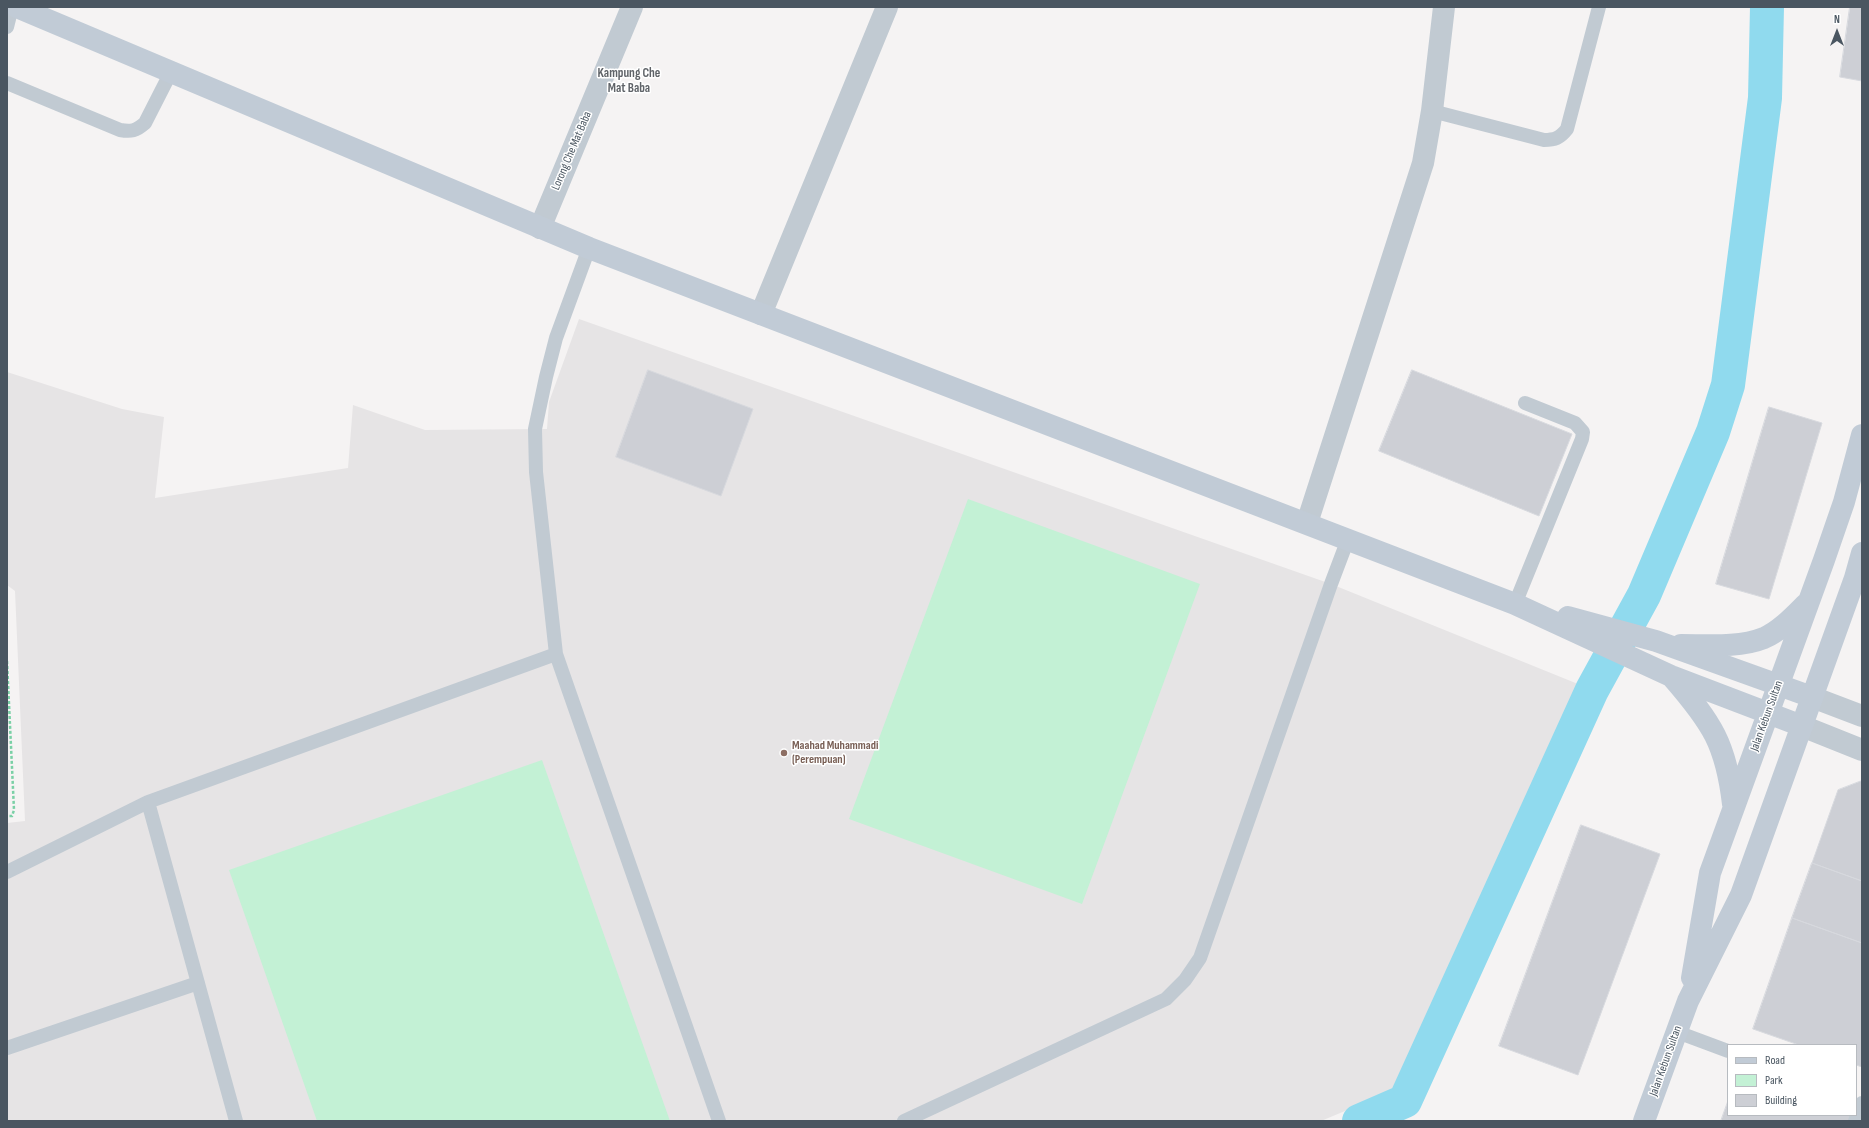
<!DOCTYPE html>
<style>
body{margin:0}
#map{position:relative;width:1869px;height:1128px;overflow:hidden;background:#f5f3f3;font-family:"Sofia Sans Condensed",sans-serif}
canvas{display:block}
.frame{position:absolute;inset:0;border:8px solid #4a5661;pointer-events:none}
.legend{position:absolute;left:1727px;top:1044px;width:130px;height:72px;box-sizing:border-box;background:#fff;border:1px solid #b7bbc0;margin:0;padding:5px 7px;list-style:none;font-size:12px;color:#4a5661}
.legend li{display:flex;align-items:center;gap:8px;height:20px}
.legend b{width:20px;border:1px solid #b7bbc0}
.north{position:absolute;left:1817px;top:12px;width:40px;height:40px;-webkit-text-stroke:3px #fff;paint-order:stroke;rotate:0deg;font-size:11px;font-weight:700;line-height:16px;text-align:center;color:#4a5661}
.north::after{content:'';display:block;margin:auto;width:14px;height:18px;background:#4a5661;clip-path:polygon(50% 0,100% 100%,50% 72%,0 100%)}
</style>
<div id="map">
<canvas width="1869" height="1128"></canvas>
<div class="frame"></div>
<ul class="legend">
<li><b style="height:5px;background:#c1cbd6"></b>Road</li>
<li><b style="height:11px;background:#c3f1d5"></b>Park</li>
<li><b style="height:11px;background:#cdcfd5"></b>Building</li>
</ul>
<div class="north">N</div>
</div>
<script>
const c = document.querySelector('canvas').getContext('2d');
c.lineJoin = 'round';
function fill(path, color) {
  c.fillStyle = color;
  c.fill(path, 'evenodd');
}
function trace(path, color, width, dash) {
  c.strokeStyle = color;
  c.lineWidth = width;
  c.lineCap = dash ? 'butt' : 'round';
  c.setLineDash(dash || []);
  c.stroke(path);
}
function write(font, color, halo, rows, align = 'center') {
  c.font = font + ' "Sofia Sans Condensed",sans-serif';
  c.lineWidth = 3;
  c.setLineDash([]);
  c.textBaseline = 'middle';
  c.strokeStyle = halo;
  c.fillStyle = color;
  for (const [text, x, y, turn = 0] of rows) {
    c.save();
    c.translate(x, y);
    c.rotate((+turn || 0) * Math.PI / 180);
    c.textAlign = isNaN(turn) ? turn : align;
    if (halo) c.strokeText(text, 0, 0);
    c.fillText(text, 0, 0);
    c.restore();
  }
}
fill(new Path2D(`
 M 579,319 L 1331,584 L 1578,684 L 1393,1091 L 1321,1121 L 7,1121 L 7,823 L 25,821 L 15,591 L 7,585 L 7,372 L 122,409 L 164,417 L 155,498 L 348,468 L 353,405 L 425,430 L 547,429 L 549,402 Z`), '#e6e4e5');
fill(new Path2D(`
 M 968,499 L 1200,584 L 1082,904 L 849,819 Z
 M 542,760 L 670,1121 L 317,1121 L 229,870 Z`), '#c3f1d5');
trace(new Path2D(`
 M 1359,1121 L 1405,1101 L 1592,690 L 1644,595 L 1713,432 L 1728,385 L 1765,98 L 1767,7`), '#90daee', 34);
const building = new Path2D(`
 M 1850,7 L 1862,7 L 1862,81 L 1840,77 Z
 M 648,370 L 753,409 L 721,496 L 616,457 Z
 M 1412,370 L 1572,434 L 1539,516 L 1379,451 Z
 M 1769,407 L 1822,423 L 1769,599 L 1716,584 Z
 M 1861,781 L 1862,781 L 1862,881 L 1812,863 L 1838,790 Z
 M 1581,825 L 1660,854 L 1578,1075 L 1499,1046 Z
 M 1812,863 L 1862,881 L 1862,943 L 1792,918 Z
 M 1792,918 L 1862,943 L 1862,1067 L 1856,1065 L 1856,1045 L 1799,1045 L 1753,1029 Z
 M 1728,1101 L 1728,1115 L 1855,1115 L 1853,1121 L 1721,1121 Z`);
fill(building, '#cdcfd5');
trace(building, '#d7d9de', 1);
trace(new Path2D(`
 M 7,661 L 14,810 L 12,816 L 7,816`), '#7ad0a6', 2.5, [3, 2]);
trace(new Path2D(`
 M 7,27 L 12,7
 M 7,83 L 120,130 C 131,132 136,131 145,123 L 171,72
 M 1432,111 L 1544,140 C 1555,140 1560,138 1567,129 L 1599,7
 M 1515,604 L 1582,439 L 1583,432 L 1575,423 L 1525,403
 M 556,654 L 719,1121
 M 148,802 L 236,1121
 M 7,872 L 148,802 L 556,654 L 536,472 L 535,429 L 546,377 L 556,338 L 589,248
 M 1677,1032 L 1728,1051
 M 7,1048 L 198,983
 M 904,1121 L 1166,999 L 1185,980 L 1200,958 L 1331,584 L 1348,539
 M 1855,1121 L 1862,1103`), '#c1cad2', 14);
trace(new Path2D(`
 M 540,228 L 632,7
 M 761,314 L 887,7
 M 1307,523 L 1423,163 L 1432,111 L 1444,7`), '#c1cad2', 22);
trace(new Path2D(`
 M 1812,697 L 1862,716
 M 1802,726 L 1862,750`), '#c1cad2', 22);
trace(new Path2D(`
 M 17,7 L 589,248 L 1515,604 L 1671,676 L 1802,726
 M 1568,617 L 1656,641 L 1812,697
 M 1681,645 C 1707,645 1739,648 1764,638 C 1780,631 1794,616 1806,604
 M 1673,678 C 1712,723 1726,744 1733,804
 M 1692,978 L 1710,873 L 1824,560 L 1844,502 L 1862,435
 M 1644,1121 L 1688,1001 L 1741,895 L 1855,578 L 1862,553`), '#c1cbd6', 22);
for (const [x, y, r, color] of [
 [784,753,4,"#8d6e63"]
]) {
  const dot = new Path2D();
  dot.arc(x, y, r, 0, 2 * Math.PI);
  c.fillStyle = color;
  c.fill(dot);
  trace(dot, '#fff', 1.5);
}
write('12px', '#4a5661', '#fff', [
 ["Lorong Che Mat Baba",572,151,-67],
 ["Jalan Kebun Sultan",1767,716,-70],
 ["Jalan Kebun Sultan",1666,1061,-70]
]);
write('bold 12px', '#785e54', '#fff', [
 ["Maahad Muhammadi",792,746],
 ["(Perempuan)",792,760]
], 'left');
write('bold 13px', '#5f6368', '#fff', [
 ["Kampung Che",629,74],
 ["Mat Baba",629,89]
]);
</script>
